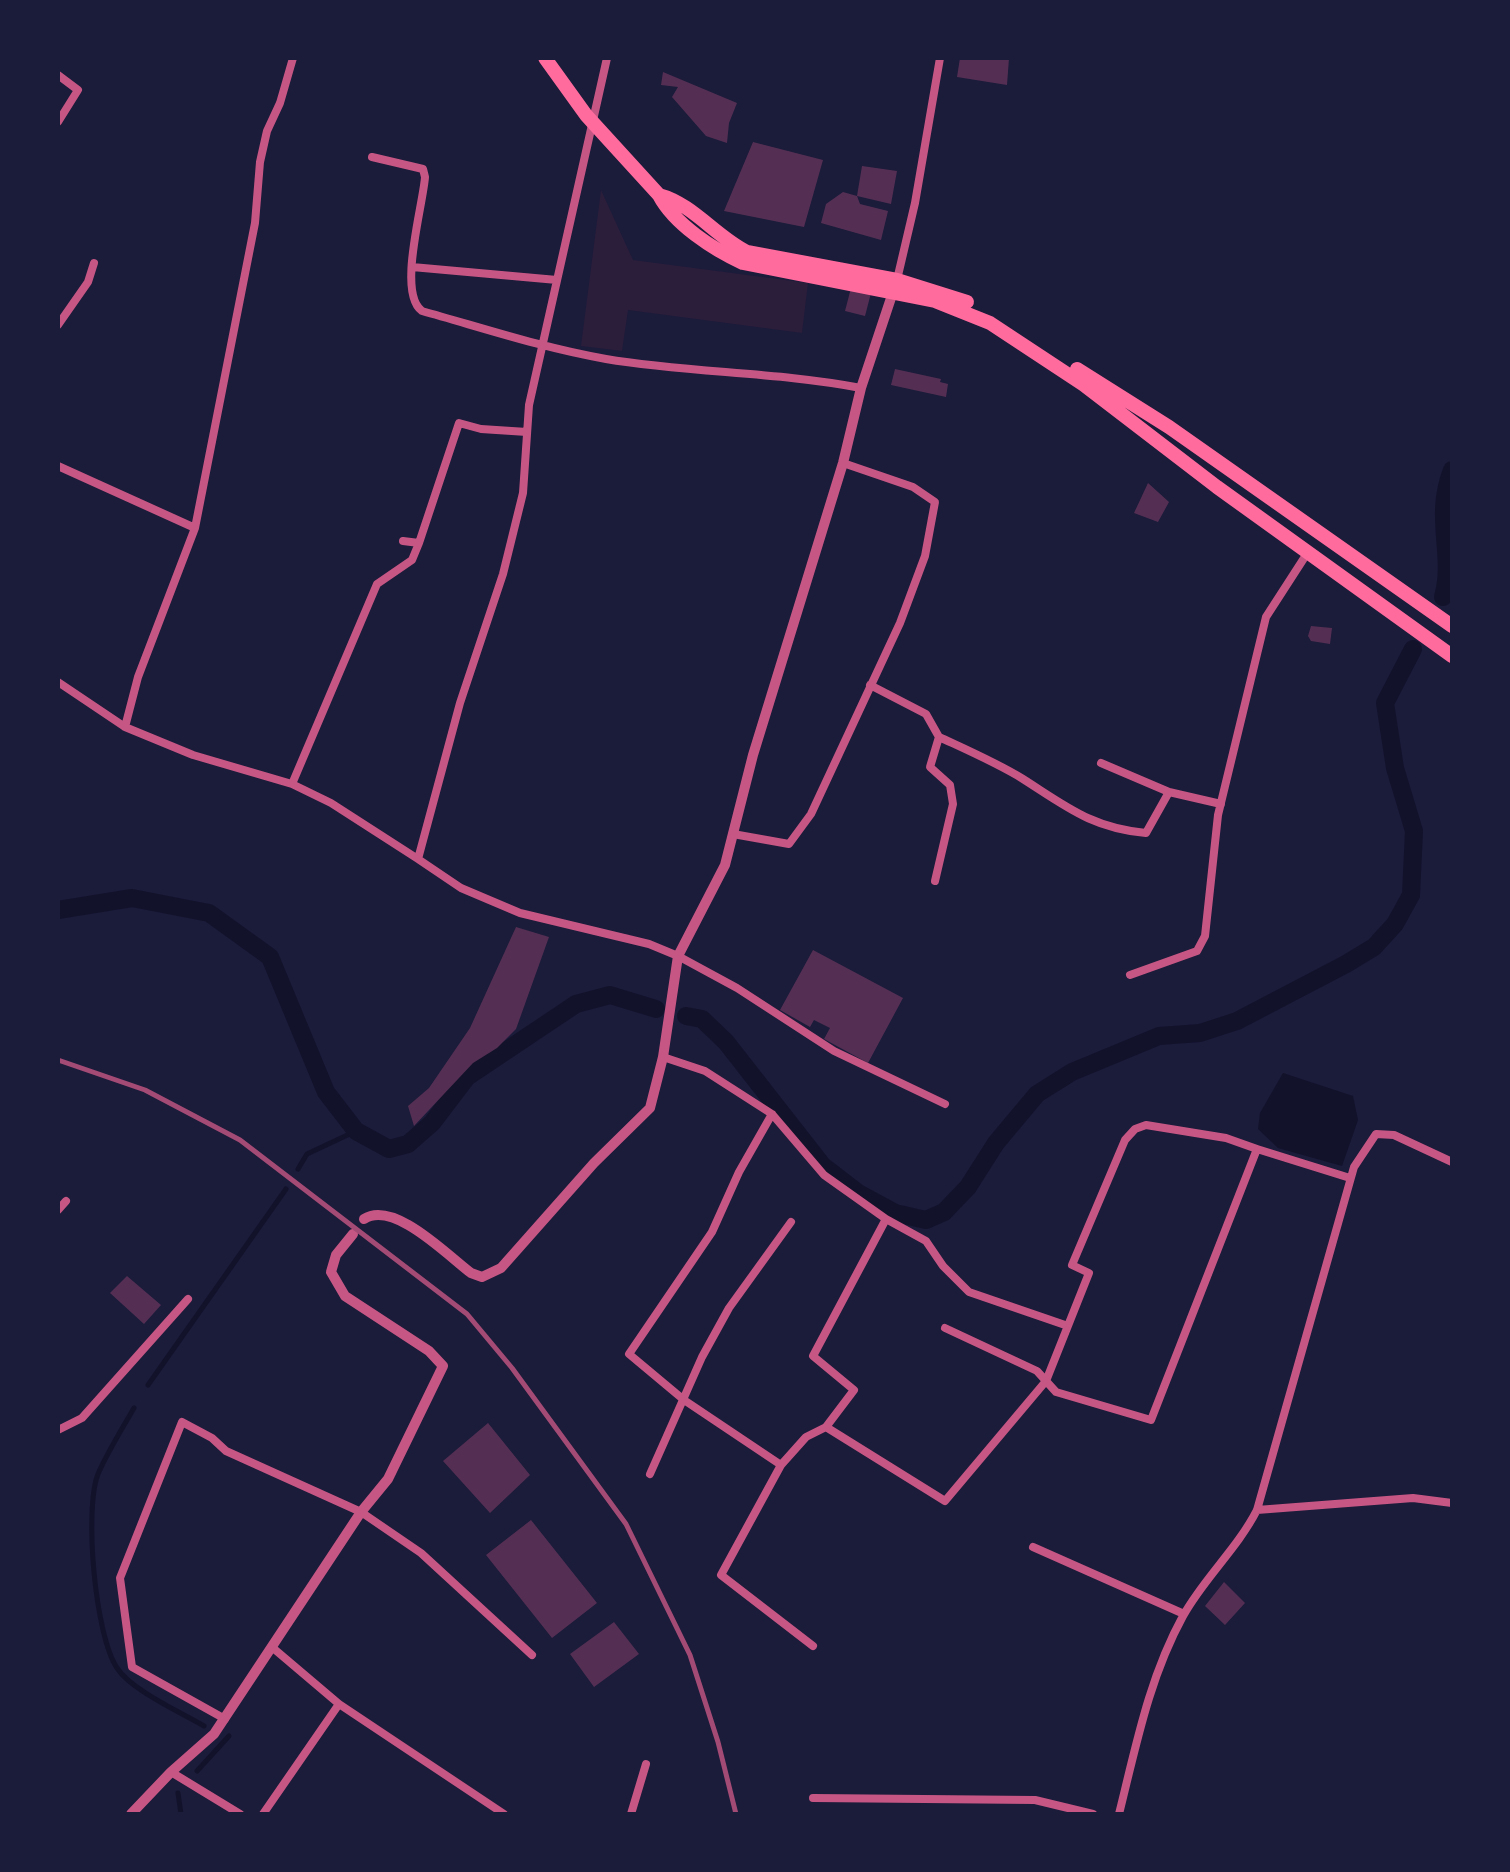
<!DOCTYPE html>
<style>
body{margin:0}
#map{position:relative;width:1510px;height:1872px;overflow:hidden;background:#1b1b3a;font-family:"PT Serif",serif}
canvas{display:block}
.frame{position:absolute;inset:0;border:60px solid #1b1b3a;pointer-events:none}
</style>
<div id="map">
<canvas width="1510" height="1872"></canvas>
<div class="frame"></div>
</div>
<script>
const c = document.querySelector('canvas').getContext('2d');
c.lineJoin = 'round';
function fill(path, color) {
  c.fillStyle = color;
  c.fill(path, 'evenodd');
}
function trace(path, color, width, dash) {
  c.strokeStyle = color;
  c.lineWidth = width;
  c.lineCap = dash ? 'butt' : 'round';
  c.setLineDash(dash || []);
  c.stroke(path);
}
fill(new Path2D(`
 M 601,190 L 633,260 L 808,283 L 802,333 L 628,310 L 622,351 L 581,346 Z`), '#2a1e3b');
fill(new Path2D(`
 M 1283,1073 L 1353,1096 L 1358,1120 L 1342,1166 L 1278,1148 L 1258,1129 L 1260,1113 Z`), '#12122b');
trace(new Path2D(`
 M 298,1169 L 307,1154 L 356,1131
 M 148,1385 L 286,1189
 M 134,1408 C 122,1429 108,1451 98,1474 C 84,1510 95,1635 117,1668 C 131,1690 180,1712 204,1726
 M 197,1771 L 229,1736
 M 178,1793 L 181,1814`), '#12122b', 5);
trace(new Path2D(`
 M 1443,597 C 1455,554 1433,519 1452,470
 M 58,910 L 132,898 L 209,913 L 270,957 L 326,1092 L 356,1131 L 389,1149 L 408,1144 L 432,1123 L 467,1077 L 576,1004 L 610,995 L 656,1009
 M 686,1016 L 702,1019 L 726,1042 L 823,1166 L 858,1193 L 895,1213 L 926,1220 L 944,1212 L 968,1187 L 996,1143 L 1037,1094 L 1072,1072 L 1159,1036 L 1200,1033 L 1237,1021 L 1346,964 L 1374,947 L 1395,924 L 1411,895 L 1414,831 L 1395,768 L 1385,703 L 1413,649`), '#12122b', 18);
fill(new Path2D(`
 M 960,58 L 1009,58 L 1007,85 L 957,77 Z
 M 663,72 L 737,103 L 729,123 L 727,143 L 706,136 L 672,97 L 678,87 L 661,85 Z
 M 753,142 L 823,160 L 804,227 L 724,211 Z
 M 862,166 L 897,171 L 891,204 L 857,196 Z
 M 843,192 L 857,196 L 860,204 L 888,211 L 881,240 L 821,223 L 826,204 Z
 M 851,288 L 871,293 L 865,316 L 845,311 Z
 M 895,369 L 941,379 L 940,382 L 948,384 L 946,397 L 891,385 Z
 M 1148,483 L 1169,502 L 1158,522 L 1134,513 Z
 M 1311,626 L 1332,628 L 1330,644 L 1311,641 L 1308,636 Z
 M 516,927 L 549,937 L 516,1029 L 497,1048 L 473,1063 L 414,1126 L 408,1106 L 429,1088 L 470,1028 Z
 M 813,950 L 903,998 L 868,1063 L 824,1039 L 830,1028 L 814,1020 L 810,1027 L 780,1010 Z
 M 127,1276 L 161,1305 L 144,1324 L 110,1293 Z
 M 488,1423 L 530,1475 L 490,1513 L 443,1461 Z
 M 531,1520 L 597,1603 L 552,1638 L 486,1555 Z
 M 1224,1582 L 1245,1603 L 1225,1625 L 1205,1606 Z
 M 614,1622 L 639,1654 L 594,1687 L 570,1654 Z`), '#542f53');
trace(new Path2D(`
 M 607,58 L 529,405 L 523,493 L 503,574 L 460,703 L 418,859 L 461,888 L 520,913 L 649,944 L 678,956 L 737,988 L 834,1051 L 945,1104
 M 58,75 L 78,90 L 58,122
 M 372,157 L 423,169 L 425,177 C 423,206 397,293 422,311 C 483,328 543,348 606,359 C 690,373 777,372 861,388
 M 412,267 L 557,280
 M 896,284 L 915,203 L 940,58
 M 58,325 L 88,282 L 94,263
 M 58,466 L 195,528 L 138,677 L 125,727
 M 195,528 L 255,223 L 260,162 L 267,131 L 280,103 L 293,58
 M 403,541 L 419,543 L 459,423 L 481,429 L 527,432
 M 58,682 L 125,727 L 193,755 L 292,784 L 331,803 L 418,859
 M 870,685 L 926,714 L 939,737 L 930,767 L 950,785 L 953,804 L 935,881
 M 939,737 C 967,750 997,763 1023,779 C 1067,807 1092,828 1146,833 L 1169,792 L 1221,804
 M 1101,763 L 1169,792
 M 292,784 L 377,584 L 412,560 L 419,543
 M 733,834 L 789,844 L 811,814 L 900,623 L 925,556 L 935,502 L 913,487 L 843,463
 M 1130,975 L 1197,951 L 1205,936 L 1218,815 L 1266,617 L 1308,552
 M 663,1057 L 705,1071 L 772,1114 L 824,1175 L 886,1219 L 926,1241 L 943,1266 L 969,1292 L 1068,1326
 M 772,1114 L 739,1172 L 712,1232 L 629,1354 L 684,1400 L 781,1465 L 721,1575 L 813,1646
 M 58,1210 L 66,1201
 M 886,1219 L 813,1356 L 854,1390 L 826,1427 L 945,1501 L 1046,1381 L 1089,1273 L 1072,1265 L 1125,1140 L 1135,1129 L 1146,1125 L 1226,1138 L 1257,1149
 M 945,1328 L 1037,1371 L 1056,1392 L 1151,1420 L 1257,1149 L 1350,1178
 M 58,1430 L 82,1418 L 188,1299
 M 781,1465 L 806,1437 L 826,1427
 M 650,1474 L 702,1357 L 729,1308 L 791,1222
 M 1257,1510 L 1413,1498 L 1452,1503
 M 1033,1547 L 1184,1614
 M 273,1648 L 339,1704 L 504,1814
 M 225,1719 L 132,1667 L 120,1578 L 182,1422 L 212,1438 L 226,1451 L 361,1512 L 421,1553 L 532,1655
 M 171,1772 L 240,1814
 M 813,1798 L 1035,1800 L 1093,1814
 M 263,1814 L 339,1704
 M 631,1814 L 646,1764
 M 1119,1814 C 1136,1746 1149,1678 1183,1616 C 1204,1578 1237,1549 1257,1510 L 1354,1167 L 1376,1134 L 1394,1135 L 1452,1162`), '#c65784', 8);
trace(new Path2D(`
 M 364,1219 C 394,1200 447,1255 471,1273 L 482,1277 L 501,1268 L 594,1163 L 650,1108 L 663,1057 L 678,956 L 725,865 L 753,755 L 843,463 L 861,388 L 893,292
 M 131,1814 L 171,1772 L 214,1734 L 361,1512 L 388,1479 L 443,1366 L 429,1351 L 345,1296 L 331,1272 L 336,1255 L 353,1234`), '#c65784', 10);
trace(new Path2D(`
 M 545,58 L 586,115 L 659,195 C 674,224 714,250 743,263 L 935,301 L 990,323 L 1084,385 L 1217,487 L 1452,656
 M 659,195 C 693,204 716,237 747,252 L 897,280 L 967,302
 M 1077,369 L 1169,427 L 1452,626`), '#ff6b9d', 14);
trace(new Path2D(`
 M 58,1060 L 145,1090 L 240,1140 L 467,1314 L 512,1368 L 626,1524 L 690,1655 L 718,1742 L 736,1814`), '#a44b75', 5);
</script>
